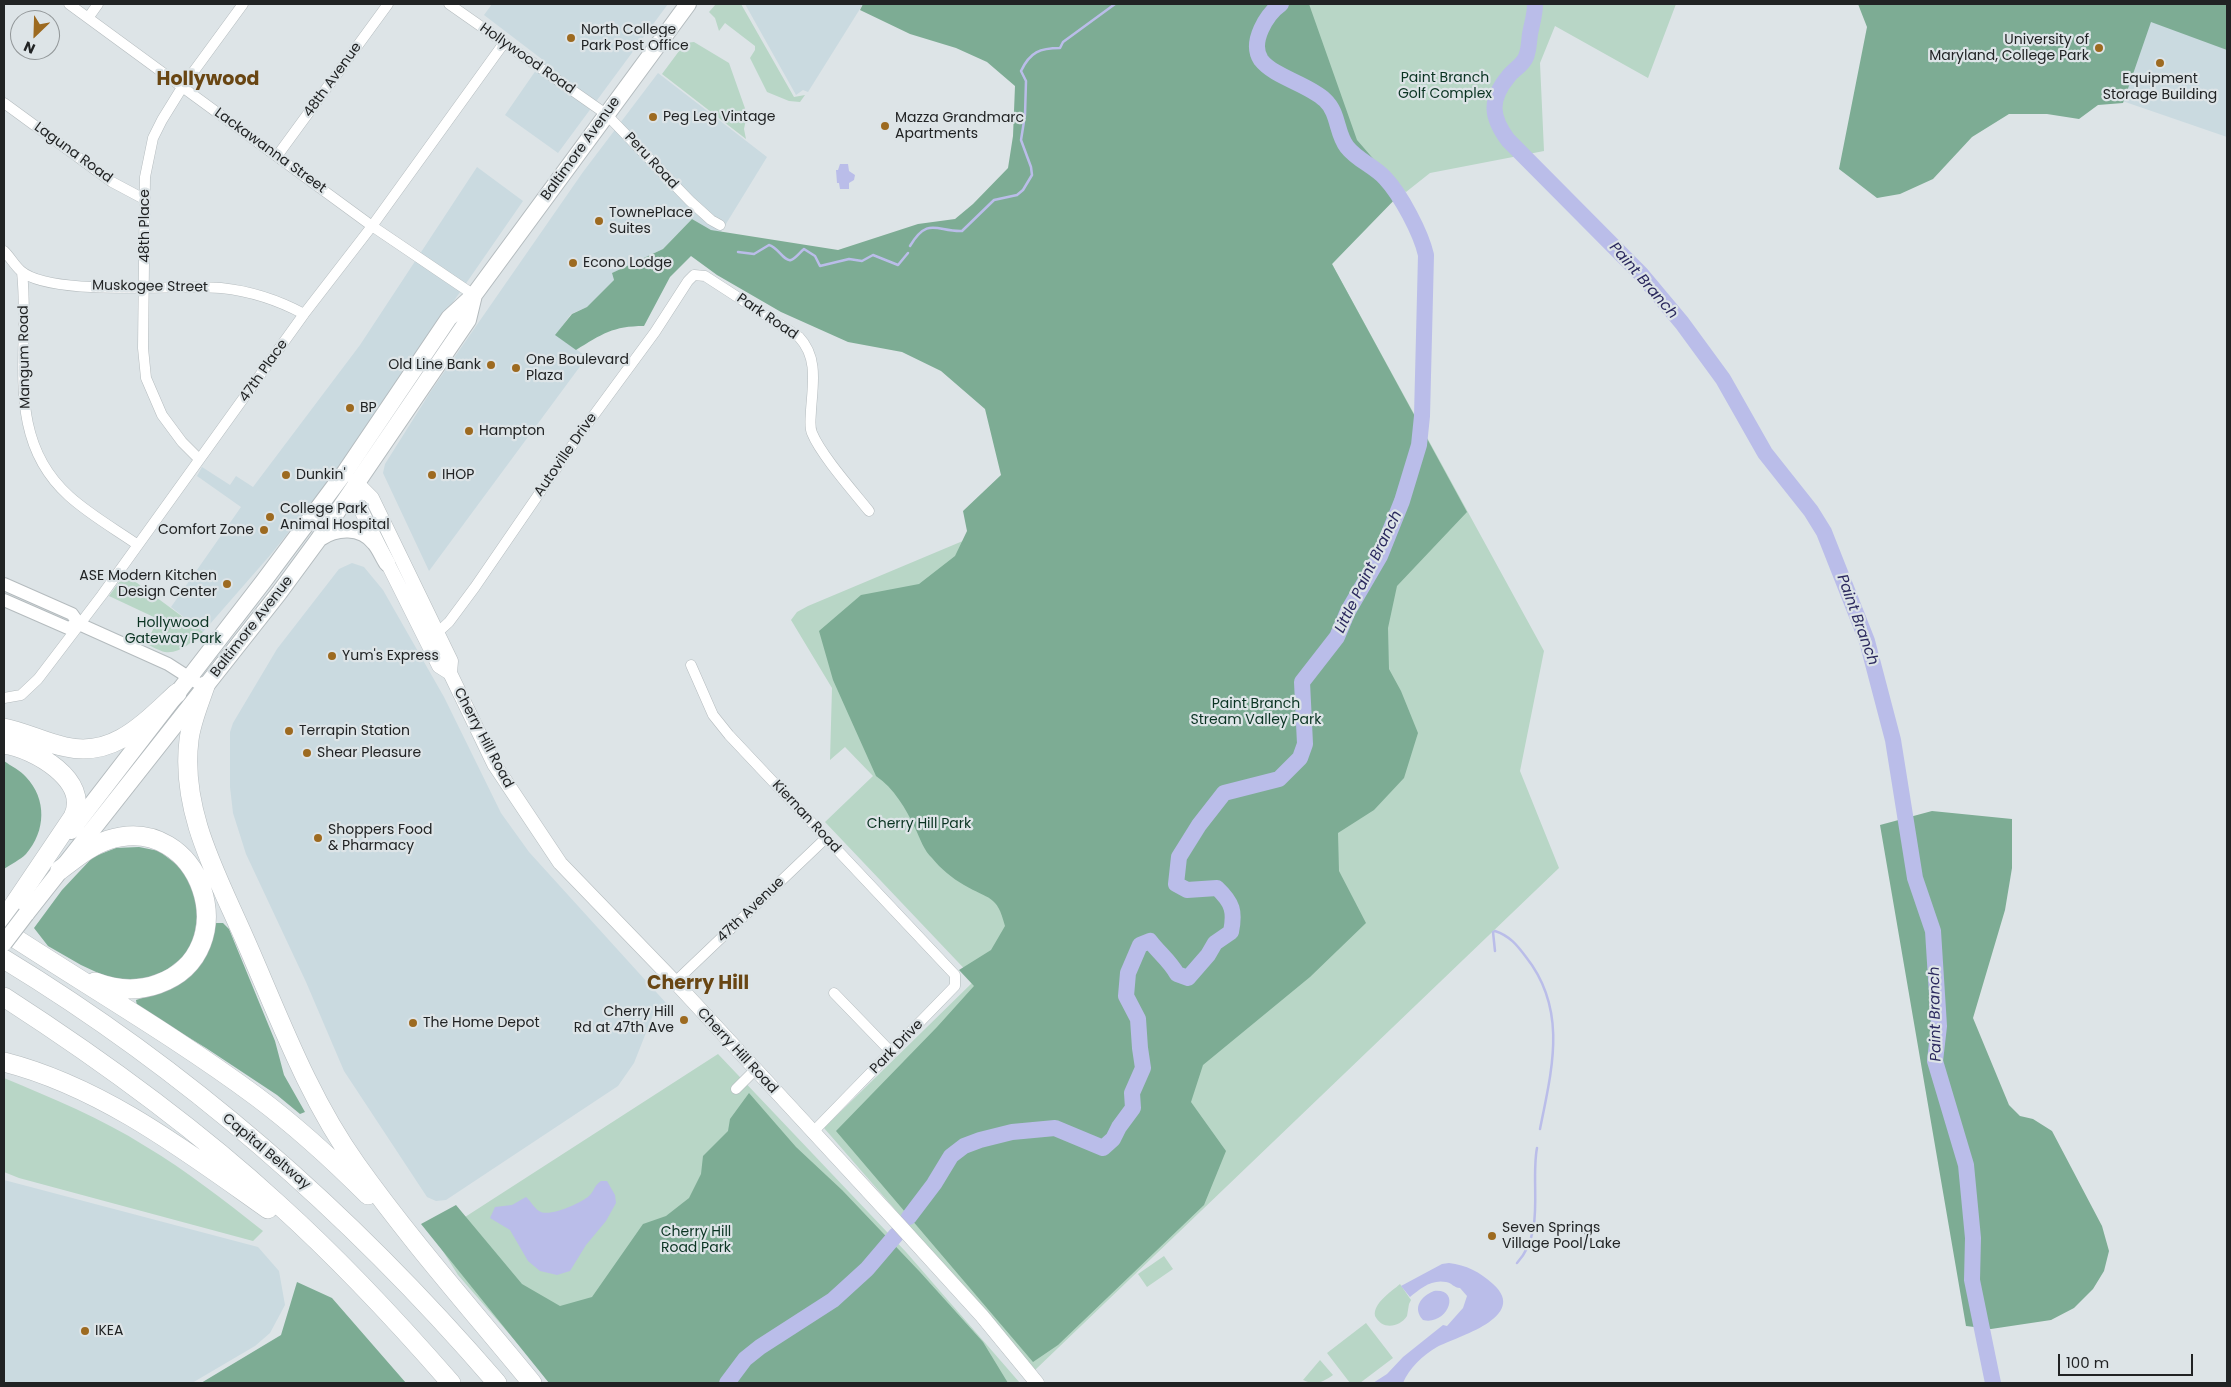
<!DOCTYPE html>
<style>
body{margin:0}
#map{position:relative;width:2231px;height:1387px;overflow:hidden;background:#dde4e7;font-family:Poppins,sans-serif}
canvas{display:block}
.frame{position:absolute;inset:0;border:5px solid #212324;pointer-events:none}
.north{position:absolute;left:10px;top:10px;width:50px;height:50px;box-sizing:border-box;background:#dde4e7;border:1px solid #929799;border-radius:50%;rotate:204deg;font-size:14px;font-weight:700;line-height:20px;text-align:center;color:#212324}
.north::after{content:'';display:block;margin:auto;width:18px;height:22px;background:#9d6a20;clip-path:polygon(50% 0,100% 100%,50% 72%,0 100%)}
.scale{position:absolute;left:2058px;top:1354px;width:135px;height:22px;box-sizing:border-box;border:2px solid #212324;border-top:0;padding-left:6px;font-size:15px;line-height:18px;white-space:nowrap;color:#212324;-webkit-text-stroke:4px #dde4e7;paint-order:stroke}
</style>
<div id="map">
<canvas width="2231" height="1387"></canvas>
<div class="frame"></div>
<div class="north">N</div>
<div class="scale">100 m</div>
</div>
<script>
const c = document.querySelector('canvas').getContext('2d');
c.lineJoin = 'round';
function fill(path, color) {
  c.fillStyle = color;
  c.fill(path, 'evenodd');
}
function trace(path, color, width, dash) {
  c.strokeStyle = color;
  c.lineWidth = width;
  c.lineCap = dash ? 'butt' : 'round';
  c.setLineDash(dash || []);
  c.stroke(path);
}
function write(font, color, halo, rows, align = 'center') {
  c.font = font + ' Poppins,sans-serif';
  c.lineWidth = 4.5;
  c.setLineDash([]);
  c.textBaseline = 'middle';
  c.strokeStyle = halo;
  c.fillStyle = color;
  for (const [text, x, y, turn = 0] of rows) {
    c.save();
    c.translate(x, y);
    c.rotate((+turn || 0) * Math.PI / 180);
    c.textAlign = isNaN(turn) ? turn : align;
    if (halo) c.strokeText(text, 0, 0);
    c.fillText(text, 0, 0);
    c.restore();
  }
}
fill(new Path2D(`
 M 492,4 L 668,4 L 558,153 L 505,115 L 543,60 L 484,15 Z
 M 745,4 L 863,4 L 808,92 L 803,90 L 796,95 Z
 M 1873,4 L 2227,4 L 2227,137 L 2073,84 Z
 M 658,73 L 767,157 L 721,232 L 711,230 L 692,219 L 663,249 L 612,273 L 614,280 L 587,307 L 571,314 L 556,335 L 587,357 L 429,571 L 383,473 L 385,464 L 431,391 L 583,172 Z
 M 477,167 L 523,201 L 328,483 L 272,553 L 203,632 L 171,607 L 241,507 L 197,476 L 202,467 L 230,485 L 236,476 L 253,487 L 360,345 Z
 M 352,563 L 364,567 L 383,590 L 444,697 L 501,813 L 529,852 L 667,1004 L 653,1015 L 634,1063 L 618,1086 L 446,1200 L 436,1201 L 427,1197 L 344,1071 L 306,982 L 246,854 L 233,813 L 230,787 L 230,732 L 233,723 L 277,649 L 339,569 Z
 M 4,1180 L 258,1247 L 279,1271 L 285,1305 L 270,1333 L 255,1346 L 192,1383 L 4,1383 Z`), '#cadae0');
fill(new Path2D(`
 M 716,4 L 741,4 L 794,97 L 805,95 L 800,102 L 789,101 L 767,92 L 750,58 L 755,50 L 755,46 L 725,23 L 719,31 L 715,18 L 709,12 Z
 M 1163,4 L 1676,4 L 1648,78 L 1555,26 L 1540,63 L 1544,151 L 1430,173 L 1406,192 L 1402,189 L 1332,264 L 1544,651 L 1520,771 L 1559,868 L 1035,1370 L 824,1128 L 975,980 L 825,822 L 873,776 L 845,747 L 830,760 L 832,688 L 791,620 L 797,612 L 808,606 L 1139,467 Z
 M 694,42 L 729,63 L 747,114 L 744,129 L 746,139 L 662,74 L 685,43 Z
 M 125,574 L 203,632 C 193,641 180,654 165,652 C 159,651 152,646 146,644 L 158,619 L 109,596 Z
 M 718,1054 L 906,1252 L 1020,1383 L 552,1383 L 458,1275 L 434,1237 Z
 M 4,1078 C 52,1098 101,1118 145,1146 C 187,1171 225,1201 263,1231 L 253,1241 L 19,1178 L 4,1172 Z
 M 1164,1256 L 1173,1269 L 1147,1287 L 1138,1274 Z
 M 1400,1284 L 1411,1300 L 1409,1304 L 1407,1316 C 1399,1328 1382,1330 1375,1316 C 1373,1303 1391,1292 1400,1284 Z
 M 1366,1323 L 1393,1358 L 1360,1383 L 1350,1383 L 1327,1353 Z
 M 1320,1360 L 1333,1375 C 1323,1382 1315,1386 1303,1380 Z`), '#b8d6c6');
fill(new Path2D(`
 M 863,4 L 1309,4 L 1357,140 L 1402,192 L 1332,264 L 1467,512 L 1397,586 L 1388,628 L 1389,669 L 1401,691 L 1418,733 L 1404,778 L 1374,810 L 1338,833 L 1339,871 L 1366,923 L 1310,977 L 1203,1065 L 1191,1102 L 1226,1151 L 1204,1205 L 1058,1345 L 1033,1362 L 836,1131 L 937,1027 L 974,986 L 959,970 L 991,950 L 1005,926 C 997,894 989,900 964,885 C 952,878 941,869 932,858 C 924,851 920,838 915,828 C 906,809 894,788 876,776 L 833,680 L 819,631 L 861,595 L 919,584 L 955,556 L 967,531 L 963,511 L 1001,475 L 985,409 L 941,371 L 902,352 L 848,342 L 781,312 L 717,275 L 691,256 L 670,277 L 644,326 C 613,326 602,334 576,350 L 555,335 L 572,314 L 587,307 L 614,280 L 612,273 L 663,249 L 692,219 L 711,230 L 838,250 L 918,224 L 955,219 L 973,204 L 1008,168 L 1013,136 L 1015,86 L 987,62 L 956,48 L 910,34 L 860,10 Z
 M 1858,4 L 2227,4 L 2227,50 L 2151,22 L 2123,103 L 2098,105 L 2079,119 L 2047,114 L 2009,114 L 1972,137 L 1933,179 L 1900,194 L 1877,198 L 1839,169 L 1867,27 Z
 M 4,761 C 11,766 20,770 26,777 C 47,799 46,831 26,854 C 20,860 11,864 4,869 Z
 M 1932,811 L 2012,819 L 2012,868 L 2005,910 L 1973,1018 L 2009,1105 L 2020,1116 L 2033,1119 L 2052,1131 L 2102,1226 L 2109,1251 L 2104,1271 L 2093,1289 L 2074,1308 L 2051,1320 L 1991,1329 L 1966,1326 L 1880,825 Z
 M 139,847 L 159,851 L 180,867 L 196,887 L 198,912 L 193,944 L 183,957 L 163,973 L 137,981 L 109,978 L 81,965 L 48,946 L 34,928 L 62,890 L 93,857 L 116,848 Z
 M 216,923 L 223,923 L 229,929 L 275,1041 L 284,1075 L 305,1112 L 300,1114 L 277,1095 L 206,1048 L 137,1006 L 136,1000 L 171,989 L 185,979 L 195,968 L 211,928 Z
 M 749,1093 L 796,1147 L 842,1190 L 920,1272 L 983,1342 L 1008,1383 L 549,1383 L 421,1224 L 456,1205 L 522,1284 L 560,1306 L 592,1297 L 643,1224 L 666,1216 L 689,1198 L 701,1174 L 703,1156 L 728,1131 L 730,1119 Z
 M 297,1282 L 332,1298 L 406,1383 L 201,1383 L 281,1335 Z`), '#7dac94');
fill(new Path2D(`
 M 840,164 L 848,164 L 849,171 L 855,175 L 854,180 L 849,183 L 849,189 L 840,189 L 839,183 L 837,183 L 836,170 L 838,170 Z
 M 601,1181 L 607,1181 L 615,1195 L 616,1203 L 606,1221 L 586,1245 L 570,1271 L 557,1275 L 540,1271 L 528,1261 L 510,1230 L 490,1218 L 495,1207 L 512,1205 L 526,1197 C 531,1201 534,1208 539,1211 C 549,1218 581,1203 589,1196 C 595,1190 593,1187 601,1181 Z
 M 1449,1263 C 1466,1265 1480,1272 1493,1284 C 1530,1317 1456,1337 1437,1347 C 1423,1355 1409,1368 1403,1383 L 1373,1383 L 1387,1374 L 1403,1357 L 1443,1325 L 1447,1326 L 1463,1308 L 1467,1296 L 1460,1288 C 1454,1288 1452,1283 1446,1282 C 1431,1279 1420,1289 1410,1297 L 1401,1286 L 1442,1264 Z
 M 1434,1291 C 1462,1288 1448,1326 1423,1320 C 1412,1308 1421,1296 1434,1291 Z`), '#babde9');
trace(new Path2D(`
 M 910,246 C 928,216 937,232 962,231 L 994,200 L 1017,195 L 1023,190 L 1032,175 L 1031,167 L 1021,140 L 1025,115 L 1026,81 L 1021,71 C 1030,52 1040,48 1060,48 L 1063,42 L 1115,4
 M 738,252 L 754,254 L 769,245 C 778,247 784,262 791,260 C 795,259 800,252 804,249 L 815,256 L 820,266 L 849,259 L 862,261 L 873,255 L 898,265 L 908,253
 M 1495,951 L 1493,932 L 1495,931 C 1510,936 1517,945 1526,957 C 1568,1010 1552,1069 1540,1129
 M 1517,1263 C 1546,1231 1530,1185 1537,1148`), '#babde9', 2.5);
trace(new Path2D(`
 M 1535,4 C 1535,15 1532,23 1530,34 C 1529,41 1529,50 1526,57 C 1522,66 1514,69 1508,77 C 1489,100 1491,117 1508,140 L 1641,274 L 1682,323 L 1723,379 L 1765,453 L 1811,511 L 1824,532 L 1867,641 L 1893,740 L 1915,878 L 1933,931 L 1939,1026 L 1935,1061 L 1966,1165 L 1973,1238 L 1972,1280 L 1993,1383
 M 909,1217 L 934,1184 L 951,1156 L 964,1146 L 980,1140 L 1012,1132 L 1055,1128 L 1103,1148 L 1113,1139 L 1119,1127 L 1133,1108 L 1132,1093 L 1143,1068 L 1140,1048 L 1138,1019 L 1126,996 L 1128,973 L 1140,945 L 1150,941 C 1159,953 1170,961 1177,974 L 1188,978 L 1208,955 L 1215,943 L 1231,932 C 1235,912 1233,903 1217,888 L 1187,890 L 1176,884 L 1179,857 L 1199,825 L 1224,793 L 1279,779 L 1300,758 L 1305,744 L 1302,682 L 1337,637 L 1348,611 L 1380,556 L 1402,501 L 1419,445 L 1422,416 L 1426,255 C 1421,233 1401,195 1385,178 C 1374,166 1357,160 1347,147 C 1336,133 1339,113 1325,100 C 1308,84 1274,77 1261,60 C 1249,42 1267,14 1281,4
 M 727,1383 L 745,1359 L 760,1347 L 833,1300 L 867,1269 L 896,1235`), '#babde9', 16);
const minor = new Path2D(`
 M 69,4 L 372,226 L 474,295
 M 449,4 L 606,114 L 690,201 L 711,220 L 720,225
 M 88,18 L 98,4
 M 4,103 L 112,182 L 144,199
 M 277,156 L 388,4
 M 4,251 C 10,257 15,266 21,271 C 51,297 178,284 221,288 C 250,291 278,300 304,314
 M 22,272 C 31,350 2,436 69,496 C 90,515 115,529 138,545
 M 199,459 L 182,442 L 162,415 L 146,378 L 143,348 L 145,177 L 153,138 L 162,120 L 183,86 L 243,4
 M 437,633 L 449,622 L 475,587 L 580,434 L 655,332 L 688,281 L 694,275 L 705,276 L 799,337 C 818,357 813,383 811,410 C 811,417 809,426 812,433 C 821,455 853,491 869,511
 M 691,665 L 713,715 L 729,735 L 955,975 L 955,986 L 812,1133
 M 4,698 L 21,695 L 38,679 L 102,595 L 304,314 L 372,226 L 504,43
 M 675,982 L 826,838
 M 834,993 L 892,1053
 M 736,1089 L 756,1069`);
const tertiary = new Path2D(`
 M 4,584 L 72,614 L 79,624 L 168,664 L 196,682
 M 4,600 L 68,628 L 79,624`);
const secondary = new Path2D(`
 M 355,481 L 372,498 L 451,661 L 450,673
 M 357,483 L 357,502 L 439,666 L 450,673 L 494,764 L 560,863 L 675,982 L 902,1228 L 982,1316 L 1037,1383`);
const primary = new Path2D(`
 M 320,538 C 336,527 361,525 375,543 C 380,549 383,557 387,563
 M 71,831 L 263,582 L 345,472 L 449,318 L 474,295 L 688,4
 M 26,914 L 279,593 L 318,540 L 468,320 L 474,295
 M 4,918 L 21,896`);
const motorway = new Path2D(`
 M 205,686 C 199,704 191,722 189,740 C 180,812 218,877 246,942 C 279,1017 308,1097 356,1164 C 410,1240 473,1311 532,1383
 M 4,728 C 25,732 45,743 66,747 C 114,758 145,722 177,693
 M 4,744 C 34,748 91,781 73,817 L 13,906
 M 60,870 C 75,859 90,846 108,840 C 201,810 248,952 158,984 C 136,992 116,990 95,982
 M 4,931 C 88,986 176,1037 257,1097 C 297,1127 333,1160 368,1195
 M 4,959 C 190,1072 355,1218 497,1383
 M 4,997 C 100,1059 194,1127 278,1204 C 339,1259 397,1321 451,1383
 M 4,1062 C 102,1087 186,1151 268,1209`);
trace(minor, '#b4bbbe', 11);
trace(tertiary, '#b4bbbe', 14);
trace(secondary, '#b4bbbe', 15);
trace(primary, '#b4bbbe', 18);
trace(motorway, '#b4bbbe', 20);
trace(minor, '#fff', 10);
trace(tertiary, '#fff', 12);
trace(secondary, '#fff', 14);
trace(primary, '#fff', 16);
trace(motorway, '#fff', 19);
const primaryBridge = new Path2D(`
 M 4,943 L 26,914`);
trace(primaryBridge, '#b4bbbe', 18, []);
trace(primaryBridge, '#fff', 16);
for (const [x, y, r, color] of [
 [571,38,5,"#9d6a20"],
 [2099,48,5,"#9d6a20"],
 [2160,63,5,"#9d6a20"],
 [653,117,5,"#9d6a20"],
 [885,126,5,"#9d6a20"],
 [599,221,5,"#9d6a20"],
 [573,263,5,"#9d6a20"],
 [491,365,5,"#9d6a20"],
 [516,368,5,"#9d6a20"],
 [350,408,5,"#9d6a20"],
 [469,431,5,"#9d6a20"],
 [286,475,5,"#9d6a20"],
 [432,475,5,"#9d6a20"],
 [270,517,5,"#9d6a20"],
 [264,530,5,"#9d6a20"],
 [227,584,5,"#9d6a20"],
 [332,656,5,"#9d6a20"],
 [289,731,5,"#9d6a20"],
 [307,753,5,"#9d6a20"],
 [318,838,5,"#9d6a20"],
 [684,1020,5,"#9d6a20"],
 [413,1023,5,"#9d6a20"],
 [1492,1236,5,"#9d6a20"],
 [85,1331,5,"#9d6a20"]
]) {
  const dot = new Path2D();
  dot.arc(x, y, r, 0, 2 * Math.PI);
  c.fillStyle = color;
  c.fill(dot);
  trace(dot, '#dde4e7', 2);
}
write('14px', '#212324', '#dde4e7', [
 ["North College",581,30],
 ["Park Post Office",581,46],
 ["University of",2089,40,"right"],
 ["Maryland, College Park",2089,56,"right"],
 ["Equipment",2160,79,"center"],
 ["Storage Building",2160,95,"center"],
 ["Peg Leg Vintage",663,117],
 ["Mazza Grandmarc",895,118],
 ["Apartments",895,134],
 ["TownePlace",609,213],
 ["Suites",609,229],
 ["Econo Lodge",583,263],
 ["One Boulevard",526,360],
 ["Plaza",526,376],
 ["Old Line Bank",481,365,"right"],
 ["BP",360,408],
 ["Hampton",479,431],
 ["Dunkin'",296,475],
 ["IHOP",442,475],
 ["College Park",280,509],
 ["Animal Hospital",280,525],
 ["Comfort Zone",254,530,"right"],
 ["ASE Modern Kitchen",217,576,"right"],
 ["Design Center",217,592,"right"],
 ["Yum's Express",342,656],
 ["Terrapin Station",299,731],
 ["Shear Pleasure",317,753],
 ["Shoppers Food",328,830],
 ["& Pharmacy",328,846],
 ["Cherry Hill",674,1012,"right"],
 ["Rd at 47th Ave",674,1028,"right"],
 ["The Home Depot",423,1023],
 ["Seven Springs",1502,1228],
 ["Village Pool/Lake",1502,1244],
 ["IKEA",95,1331]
], 'left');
write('14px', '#212324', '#dde4e7', [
 ["Hollywood Road",527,59,35],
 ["48th Avenue",333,80,-54],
 ["Baltimore Avenue",581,149,-54],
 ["Lackawanna Street",270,151,36],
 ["Laguna Road",73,153,36],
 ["Peru Road",651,161,47],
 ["48th Place",145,226,-90],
 ["Muskogee Street",150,287,1],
 ["Park Road",767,317,34],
 ["Mangum Road",25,357,-91],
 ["47th Place",264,371,-55],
 ["Autoville Drive",566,455,-55],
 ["Baltimore Avenue",252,627,-52],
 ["Cherry Hill Road",483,738,62],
 ["Kiernan Road",806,817,47],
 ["47th Avenue",751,910,-44],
 ["Park Drive",897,1047,-46],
 ["Cherry Hill Road",737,1051,47],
 ["Capital Beltway",266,1152,40]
]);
write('14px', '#0a3322', '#dde4e7', [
 ["Paint Branch",1445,78],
 ["Golf Complex",1445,94],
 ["Hollywood",173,623],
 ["Gateway Park",173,639],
 ["Paint Branch",1256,704],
 ["Stream Valley Park",1256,720],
 ["Cherry Hill Park",919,824],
 ["Cherry Hill",696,1232],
 ["Road Park",696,1248]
]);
write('italic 15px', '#2b295e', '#dde4e7', [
 ["Paint Branch",1643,281,49],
 ["Little Paint Branch",1369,572,-64],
 ["Paint Branch",1857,620,70],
 ["Paint Branch",1936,1014,-91]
]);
write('bold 19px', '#694613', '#dde4e7', [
 ["Hollywood",208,80],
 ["Cherry Hill",698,984]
]);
</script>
